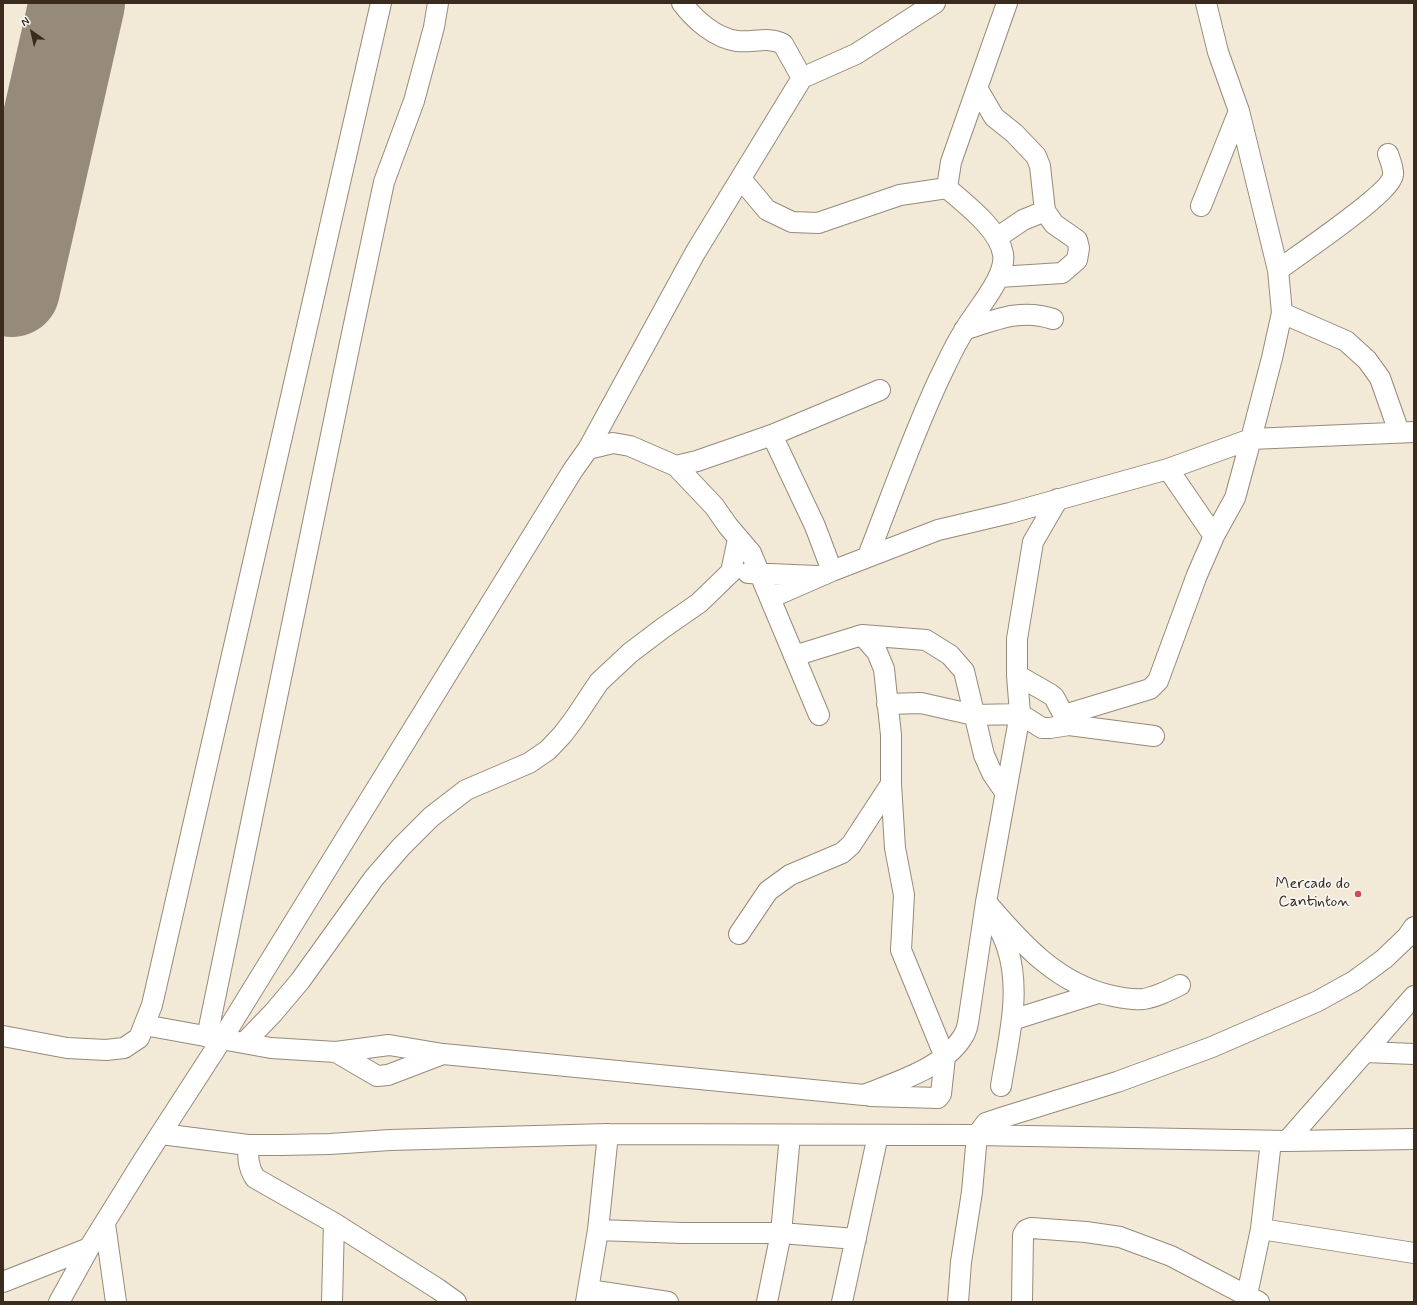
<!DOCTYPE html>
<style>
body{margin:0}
#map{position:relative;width:1417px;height:1305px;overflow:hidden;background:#f2e9d6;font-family:Mynerve,sans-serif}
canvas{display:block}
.frame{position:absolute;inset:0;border:4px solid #3b2a1e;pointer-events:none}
.north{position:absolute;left:12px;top:12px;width:40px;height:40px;-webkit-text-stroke:3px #f6f6f2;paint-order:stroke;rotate:326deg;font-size:11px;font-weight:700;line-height:16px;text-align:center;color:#3b2a1e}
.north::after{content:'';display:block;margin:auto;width:14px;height:18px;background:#3b2a1e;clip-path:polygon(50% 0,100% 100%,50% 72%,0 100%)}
</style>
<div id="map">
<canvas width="1417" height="1305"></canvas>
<div class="frame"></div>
<div class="north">N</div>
</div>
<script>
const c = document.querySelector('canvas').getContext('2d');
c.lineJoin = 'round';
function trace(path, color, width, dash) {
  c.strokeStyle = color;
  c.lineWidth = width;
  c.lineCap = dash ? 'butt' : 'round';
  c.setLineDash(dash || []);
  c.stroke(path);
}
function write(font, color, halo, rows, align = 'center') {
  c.font = font + ' Mynerve,sans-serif';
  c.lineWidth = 3.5;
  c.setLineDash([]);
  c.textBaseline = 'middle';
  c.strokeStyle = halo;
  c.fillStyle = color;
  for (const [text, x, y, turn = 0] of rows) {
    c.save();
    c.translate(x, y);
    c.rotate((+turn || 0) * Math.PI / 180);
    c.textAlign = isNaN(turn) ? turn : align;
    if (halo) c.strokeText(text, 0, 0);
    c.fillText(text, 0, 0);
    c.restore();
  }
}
trace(new Path2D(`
 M 3,189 L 10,184 L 44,144`), '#968a7a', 38);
trace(new Path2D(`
 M 12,289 L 77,3`), '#968a7a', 96);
const minor = new Path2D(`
 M 682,3 C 695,20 715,38 737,41 C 753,43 768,36 783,44 L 802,78
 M 977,88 L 994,117 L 1014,133 L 1036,156 L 1040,166 L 1045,211 L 1054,224 L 1077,240 L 1079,248 L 1077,260 L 1062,273 L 999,277
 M 741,179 L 767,210 L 792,222 L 818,223 L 900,195 L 947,188
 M 1201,206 L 1239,111
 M 998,237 L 1023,220 L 1045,211
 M 1278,270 C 1297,256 1391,193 1393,175 C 1394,169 1390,160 1388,154
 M 1282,313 L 1346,341 L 1367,360 L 1380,378 L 1399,432
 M 964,330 C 995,320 1021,308 1053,319
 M 772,435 L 815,526 L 832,571
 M 588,449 L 613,443 L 630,446 L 676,466 L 714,506 L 728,526 L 751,553 L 819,715
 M 676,466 L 697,461 L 772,435 L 880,390
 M 1168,469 L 1214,536
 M 868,556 C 891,497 912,437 939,379 C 947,363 954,346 964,331 C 975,311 1007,277 1003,254 C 999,229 966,205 947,188 L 951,162 L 1007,3
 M 748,573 L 816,576
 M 770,598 L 832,571 L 938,530 L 1010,513 L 1168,469 L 1251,439 L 1272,358 L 1282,313 L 1278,270 L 1239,111 L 1218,52 L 1206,3
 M 862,635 L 877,652 L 884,669 L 891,735 L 891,784 L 895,848 L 904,895 L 901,950 L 945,1057 L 941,1094 L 938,1098 L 870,1096
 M 794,656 L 862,635 L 926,640 L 950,655 L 964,671 L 984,755 L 992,773 L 1005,792
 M 1017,675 L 1050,694 L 1054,697 L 1069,725 L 1154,736
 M 887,704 L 921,703 L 974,715 L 1020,714 L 1042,728 L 1050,728 L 1069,725
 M 1064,715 L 1150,689 L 1158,681 L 1197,575 L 1214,536 L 1235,498 L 1251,439 L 1414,432
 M 986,902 C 1021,943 1058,985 1113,996 C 1122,998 1133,1000 1143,999 C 1156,997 1168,991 1180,985
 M 996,922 C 1000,930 1004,938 1007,947 C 1022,992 1008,1041 1001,1086
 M 739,934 L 768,891 L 790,875 L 842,853 L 851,845 L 891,784
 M 1012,1020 L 1098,993
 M 144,1025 L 271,1048 L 336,1052 L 389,1045 L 443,1054 L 864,1095 C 896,1082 943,1068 962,1038 C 965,1034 967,1028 968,1023 L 986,902 L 1020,714 L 1017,675 L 1017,639 L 1033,542 L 1058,499
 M 3,1036 L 67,1048 L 106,1050 L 124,1048 L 139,1038 L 152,1005 L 381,3
 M 207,1037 L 350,343 L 384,182 L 414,101 L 434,27 L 438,3
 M 244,1043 L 273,1013 L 300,981 L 374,878 L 401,847 L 431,817 L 466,790 L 529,763 L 548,750 L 563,734 L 575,718 L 599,682 L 630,653 L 663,628 L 699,603 L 731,572 L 738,539
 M 336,1052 L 377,1076 L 388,1075 L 443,1054
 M 1366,1052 L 1414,1054
 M 161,1134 L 248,1145 L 281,1145 L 330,1144 L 390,1140 L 608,1134 L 977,1135 L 1287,1141 L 1414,1139
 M 1287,1141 L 1414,996
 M 248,1145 C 248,1158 248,1167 255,1178 L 334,1223 L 438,1289 L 456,1302
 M 105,1224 L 116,1302
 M 1261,1229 L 1414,1253
 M 598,1230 L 682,1233 L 781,1233 L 856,1239
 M 3,1282 L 89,1248
 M 589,1290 L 668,1302
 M 1247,1295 L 1261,1229 L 1271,1141
 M 59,1302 L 89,1248 L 143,1161 L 222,1039 L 573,470 L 588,449 L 695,253 L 802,78 L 856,54 L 935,3
 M 332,1302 L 334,1223
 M 586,1302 L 598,1230 L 608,1134
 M 767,1302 L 781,1233 L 790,1135
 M 842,1302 L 878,1135
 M 958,1302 L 961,1262 L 972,1192 L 977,1135 L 986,1123 L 1004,1117 L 1117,1082 L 1212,1047 L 1318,1001 L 1354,981 L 1384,959 L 1407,937 L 1414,927
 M 1022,1302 L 1023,1235 L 1026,1230 L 1031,1228 L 1086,1232 L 1120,1237 L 1171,1256 L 1259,1302`);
trace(minor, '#968a7a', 22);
trace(minor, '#fff', 20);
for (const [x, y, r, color] of [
 [1358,894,4,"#d1495b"]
]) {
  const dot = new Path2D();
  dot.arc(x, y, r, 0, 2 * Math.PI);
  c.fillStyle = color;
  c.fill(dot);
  trace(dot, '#f6f6f2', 1.5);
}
write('16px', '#3b2a1e', '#f6f6f2', [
 ["Mercado do",1350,885],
 ["Cantinton",1350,903]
], 'right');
</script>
